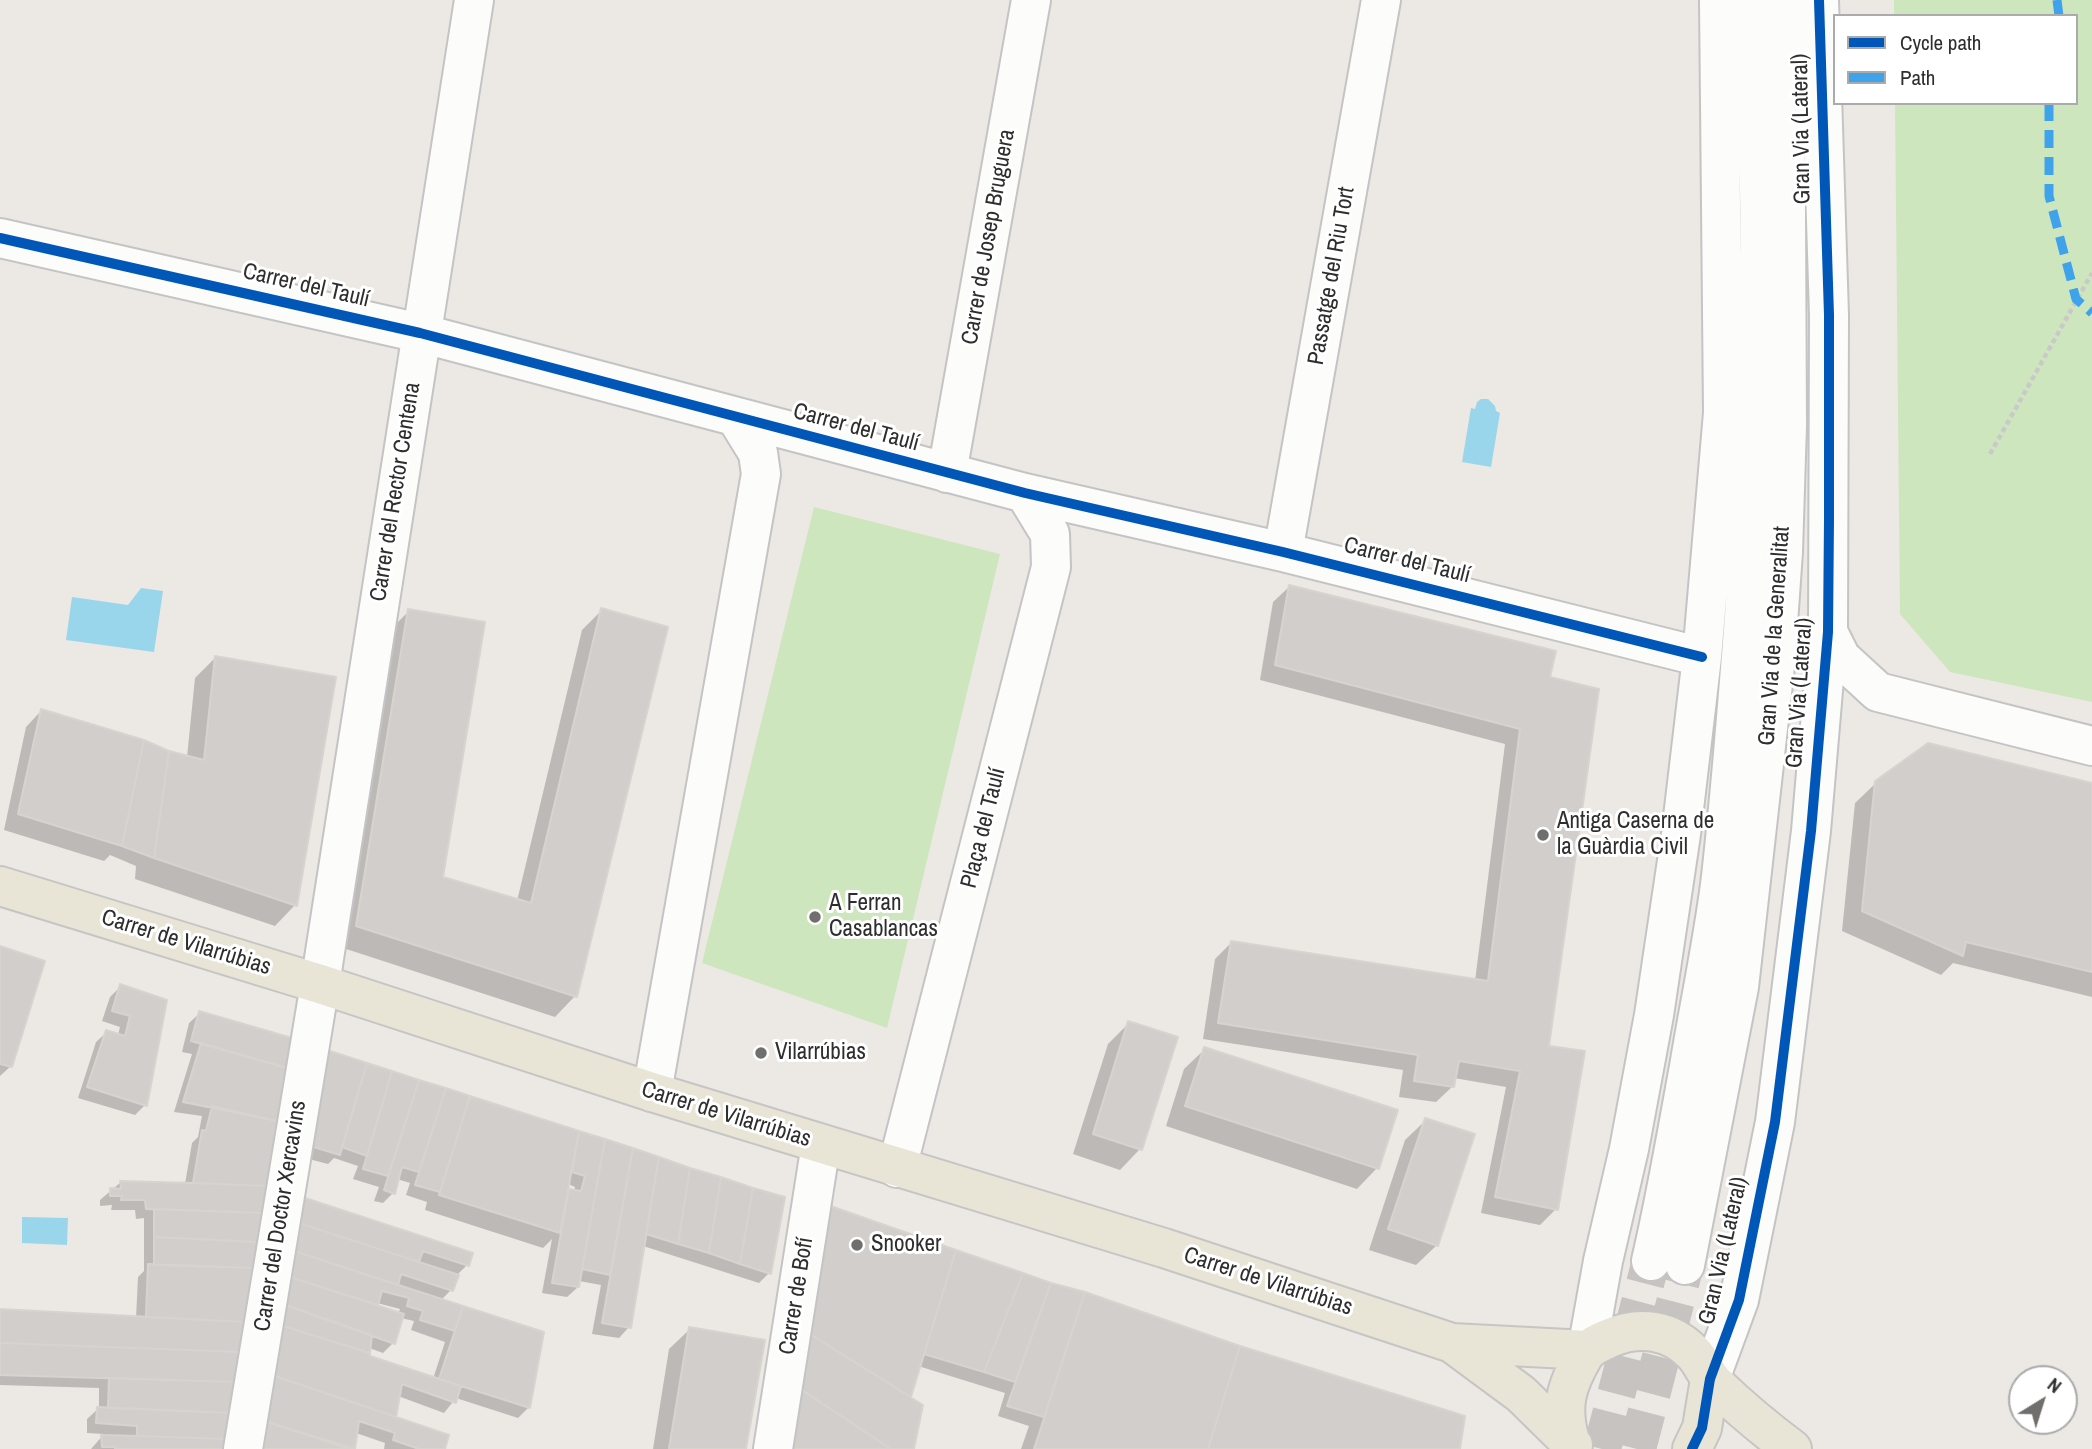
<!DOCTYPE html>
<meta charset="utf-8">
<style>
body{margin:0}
#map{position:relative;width:2092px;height:1449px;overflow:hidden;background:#ece8e4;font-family:"Archivo Narrow",sans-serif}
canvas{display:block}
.legend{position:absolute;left:1833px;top:14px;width:245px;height:91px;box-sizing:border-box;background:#fff;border:2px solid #ababab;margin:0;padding:9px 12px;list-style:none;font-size:21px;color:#2e2e2e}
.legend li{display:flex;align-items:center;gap:14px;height:35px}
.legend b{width:35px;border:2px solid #ababab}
.north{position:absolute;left:2008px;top:1365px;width:70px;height:70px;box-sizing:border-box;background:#fff;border:2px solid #ababab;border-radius:50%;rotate:38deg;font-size:19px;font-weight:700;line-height:28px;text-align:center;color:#2e2e2e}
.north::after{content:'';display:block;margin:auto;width:24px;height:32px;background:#706f6e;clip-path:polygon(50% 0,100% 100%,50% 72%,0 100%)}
</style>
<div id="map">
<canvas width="2092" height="1449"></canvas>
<ul class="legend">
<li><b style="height:9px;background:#0057b8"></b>Cycle path</li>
<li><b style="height:9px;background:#3ea3eb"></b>Path</li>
</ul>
<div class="north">N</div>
</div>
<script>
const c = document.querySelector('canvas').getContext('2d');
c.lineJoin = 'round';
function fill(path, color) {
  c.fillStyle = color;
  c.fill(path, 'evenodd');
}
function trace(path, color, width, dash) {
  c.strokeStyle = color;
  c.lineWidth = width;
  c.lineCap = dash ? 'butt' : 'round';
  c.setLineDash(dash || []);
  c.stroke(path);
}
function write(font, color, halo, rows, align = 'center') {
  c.font = font + ' "Archivo Narrow",sans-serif';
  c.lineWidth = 6;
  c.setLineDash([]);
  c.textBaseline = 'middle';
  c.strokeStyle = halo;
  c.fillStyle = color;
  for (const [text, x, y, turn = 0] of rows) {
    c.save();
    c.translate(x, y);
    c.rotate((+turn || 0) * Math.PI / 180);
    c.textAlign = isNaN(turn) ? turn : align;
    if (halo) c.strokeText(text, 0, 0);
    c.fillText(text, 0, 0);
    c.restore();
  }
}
fill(new Path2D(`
 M 1894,0 L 2092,0 L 2092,702 L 1950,672 L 1900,614 L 1895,103 L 2076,103 L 2076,16 L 1894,16 Z
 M 814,507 L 1000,554 L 887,1028 L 702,963 Z`), '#cee6be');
fill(new Path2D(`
 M 1481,399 L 1488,399 L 1495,406 L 1496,411 L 1500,413 L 1491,467 L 1462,462 L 1471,408 L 1475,409 L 1477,402 Z
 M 141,588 L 163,591 L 154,652 L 66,640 L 72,597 L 128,605 Z
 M 22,1217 L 68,1218 L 67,1245 L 22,1243 Z`), '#99d6ec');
fill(new Path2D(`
 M 1289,587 L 1548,678 L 1547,1047 L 1556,1209 L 1540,1225 L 1481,1213 L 1506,1087 L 1454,1078 L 1452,1087 L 1436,1102 L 1399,1097 L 1403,1070 L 1203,1039 L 1215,959 L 1231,943 L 1475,981 L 1505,744 L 1260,680 L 1273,602 Z
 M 602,610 L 666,628 L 575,996 L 555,1017 L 337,946 L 388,632 L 409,611 L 441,879 L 517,901 L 582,630 Z
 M 215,658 L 295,905 L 275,926 L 135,879 L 136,866 L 110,855 L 104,861 L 4,830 L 26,727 L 41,711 L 187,757 L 195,678 Z
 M 1877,782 L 2092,785 L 2092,997 L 1953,963 L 1941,975 L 1842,931 L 1855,803 Z
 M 0,948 L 11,1066 L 0,1076 Z
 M 121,986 L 165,1001 L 145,1105 L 135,1115 L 78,1098 L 96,1042 L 107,1032 L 118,1035 L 120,1027 L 102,1021 L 110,997 Z
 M 200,1013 L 290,1039 L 223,1449 L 91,1449 L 104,1434 L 87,1433 L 87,1419 L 99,1408 L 99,1388 L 0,1385 L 0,1311 L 136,1318 L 138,1277 L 144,1271 L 144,1218 L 136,1219 L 135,1210 L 111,1210 L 112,1205 L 100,1206 L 100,1200 L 121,1182 L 185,1184 L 192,1143 L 198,1137 L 202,1116 L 174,1112 L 192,1054 L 182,1052 L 189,1023 Z
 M 1129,1023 L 1140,1149 L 1120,1170 L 1073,1154 L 1108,1044 Z
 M 1205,1049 L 1377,1168 L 1357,1189 L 1166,1126 L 1184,1069 Z
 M 327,1052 L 783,1198 L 769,1273 L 759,1283 L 643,1246 L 629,1327 L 619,1338 L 592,1334 L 601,1285 L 579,1281 L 578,1287 L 567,1297 L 542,1293 L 552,1239 L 543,1248 L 425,1210 L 427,1202 L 406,1195 L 410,1183 L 397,1179 L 393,1193 L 383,1203 L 374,1201 L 379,1187 L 353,1179 L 358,1166 L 334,1158 L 328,1164 L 301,1157 ZM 568,1184 L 575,1187 L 574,1191 L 569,1190 L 566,1194 Z
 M 1426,1120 L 1437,1245 L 1416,1265 L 1369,1250 L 1405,1140 Z
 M 292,1210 L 467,1265 L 457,1275 L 451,1290 L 440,1301 L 529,1407 L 518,1418 L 456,1398 L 444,1413 L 398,1396 L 394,1419 L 443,1449 L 384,1449 L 385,1443 L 356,1433 L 353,1449 L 255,1449 ZM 377,1303 L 400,1309 L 398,1314 L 376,1306 ZM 401,1318 L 414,1321 L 411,1330 L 445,1342 L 433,1379 L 368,1357 L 369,1348 L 383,1353 L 393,1343 Z
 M 804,1220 L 956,1251 L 1051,1285 L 1085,1294 L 1458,1449 L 1021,1449 L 1029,1426 L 998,1416 L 1005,1393 L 918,1366 L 907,1398 L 912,1449 L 772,1449 Z
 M 690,1329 L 745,1449 L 653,1449 L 669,1349 Z`), '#0003');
const building = new Path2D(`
 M 1289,585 L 1556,651 L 1550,677 L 1599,689 L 1549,1046 L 1585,1051 L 1558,1210 L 1495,1197 L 1520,1071 L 1459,1061 L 1454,1087 L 1414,1081 L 1418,1055 L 1218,1023 L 1231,941 L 1488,981 L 1520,729 L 1275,665 Z
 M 601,608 L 668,627 L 577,997 L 356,926 L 408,609 L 485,622 L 443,877 L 531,903 Z
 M 215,656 L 336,677 L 297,906 L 154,858 L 169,751 L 204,760 Z
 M 41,709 L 144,740 L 122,846 L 18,814 Z
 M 144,740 L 169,751 L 154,858 L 122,846 Z
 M 1928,743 L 2092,783 L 2092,972 L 1966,942 L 1963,956 L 1862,911 L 1875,781 Z
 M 0,946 L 45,961 L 12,1067 L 0,1064 Z
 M 120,984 L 167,1000 L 147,1106 L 87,1087 L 106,1030 L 125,1036 L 130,1016 L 112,1011 Z
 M 199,1011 L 292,1038 L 287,1068 L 191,1041 Z
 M 1128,1021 L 1178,1037 L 1142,1150 L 1093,1134 Z
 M 201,1043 L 287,1068 L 277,1121 L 183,1102 Z
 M 1204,1047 L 1398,1110 L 1379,1169 L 1185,1106 Z
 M 327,1050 L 367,1063 L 340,1155 L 310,1146 Z
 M 367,1063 L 392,1071 L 367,1156 L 342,1147 Z
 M 392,1071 L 419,1080 L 388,1176 L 363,1169 Z
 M 419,1080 L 446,1088 L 419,1172 L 402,1167 L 395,1194 L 384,1190 Z
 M 446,1088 L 470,1096 L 440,1192 L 415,1185 Z
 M 470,1096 L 579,1131 L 560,1233 L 439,1195 Z
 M 212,1106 L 277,1121 L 267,1186 L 193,1183 L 202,1130 L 206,1131 Z
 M 1425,1118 L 1475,1134 L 1438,1246 L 1388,1229 Z
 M 579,1131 L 605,1139 L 579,1287 L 552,1283 L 569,1189 L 581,1191 L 585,1176 L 572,1172 Z
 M 605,1139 L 633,1148 L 610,1275 L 582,1269 Z
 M 633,1148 L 659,1157 L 631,1328 L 602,1323 Z
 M 659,1157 L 690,1168 L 678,1244 L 646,1234 Z
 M 690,1168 L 721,1177 L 709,1253 L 678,1244 Z
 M 721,1177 L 753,1188 L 740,1264 L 709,1253 Z
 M 120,1181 L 193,1183 L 267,1186 L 263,1213 L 146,1209 L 145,1200 L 121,1200 L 122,1196 L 110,1196 L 110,1188 L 121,1189 Z
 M 753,1188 L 785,1197 L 771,1274 L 740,1264 Z
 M 302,1197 L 473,1253 L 469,1266 L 423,1251 L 419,1262 L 299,1223 Z
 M 819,1202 L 956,1250 L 911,1397 L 805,1331 Z
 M 154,1209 L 263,1213 L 258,1242 L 154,1237 Z
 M 299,1223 L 459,1275 L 453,1291 L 401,1274 L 398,1285 L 294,1251 Z
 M 154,1237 L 258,1242 L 254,1268 L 154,1265 Z
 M 956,1250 L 1023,1273 L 984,1372 L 924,1354 Z
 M 294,1251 L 463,1306 L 455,1331 L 420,1320 L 423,1311 L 407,1306 L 409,1298 L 382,1291 L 378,1305 L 290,1277 Z
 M 148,1264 L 254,1268 L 245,1322 L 146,1317 Z
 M 1023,1273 L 1051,1283 L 1015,1382 L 984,1372 Z
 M 290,1277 L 404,1314 L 395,1344 L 285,1305 Z
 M 1051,1283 L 1085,1292 L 1044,1417 L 1007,1406 Z
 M 1085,1292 L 1240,1346 L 1208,1449 L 1034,1449 Z
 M 285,1305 L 372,1335 L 370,1353 L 283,1326 Z
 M 463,1306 L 544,1332 L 530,1408 L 439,1379 Z
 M 0,1309 L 245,1322 L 241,1352 L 0,1343 Z
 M 283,1326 L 370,1353 L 370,1356 L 461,1386 L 456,1403 L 402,1384 L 396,1417 L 275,1376 Z
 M 689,1327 L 765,1340 L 746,1449 L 669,1449 Z
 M 805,1331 L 923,1405 L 914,1449 L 891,1449 L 793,1384 Z
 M 0,1343 L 241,1352 L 235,1382 L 0,1375 Z
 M 1240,1346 L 1465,1416 L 1460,1449 L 1208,1449 Z
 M 275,1376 L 449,1435 L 445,1449 L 419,1449 L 393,1440 L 395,1433 L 359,1421 L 355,1449 L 267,1422 Z
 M 109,1378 L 235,1382 L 231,1413 L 108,1408 Z
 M 793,1384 L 891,1449 L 780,1449 Z
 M 97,1407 L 231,1413 L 227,1439 L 137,1436 L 137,1426 L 96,1423 Z
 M 267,1422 L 350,1449 L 264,1449 Z
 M 101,1435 L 137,1436 L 227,1439 L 226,1449 L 115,1449 L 115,1447 L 102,1447 Z`);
fill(building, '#d1cecb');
trace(building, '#d7d4d0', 2);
trace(new Path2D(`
 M 1602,1449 L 1651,1261
 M 1637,1449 L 1685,1265`), '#c6c3c0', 38, [38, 19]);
const minor = new Path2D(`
 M 0,238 L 420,333 L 1025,493 L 1283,552 L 1702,657
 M 947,473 L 1031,0
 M 1283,552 L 1381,0
 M 1828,632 L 1841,658 L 1878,692 L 2092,746
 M 652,1092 L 761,474 L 758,453 L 737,419
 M 897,1168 L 1051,567 L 1050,534 L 1025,493
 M 1651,1261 C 1666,1197 1677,1132 1689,1067 C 1699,1006 1712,946 1720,885 C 1729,809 1735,732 1741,656 C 1758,438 1768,218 1750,0
 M 1685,1265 L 1739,987 L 1775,666 L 1783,552 L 1787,425 L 1785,0
 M 1587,1350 L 1603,1261 L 1629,1149 L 1654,1015 L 1681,834 L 1702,657 L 1723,413 L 1719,0
 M 1710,1379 L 1739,1300 L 1775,1122 L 1811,831 L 1828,632 L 1829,315 L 1819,0
 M 243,1449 L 320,984 L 474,0
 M 773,1449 L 821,1144`);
const major = new Path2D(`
 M 0,886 L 320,984 L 652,1092 L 1164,1248 L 1452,1343 L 1587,1350
 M 1452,1343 L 1521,1394 L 1573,1445
 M 1570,1441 C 1560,1406 1566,1386 1584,1355 C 1590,1346 1601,1342 1610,1338 C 1640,1325 1671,1330 1693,1353 C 1702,1362 1706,1375 1715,1384 C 1739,1407 1765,1429 1792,1449
 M 1692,1449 L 1702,1428 L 1710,1379`);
trace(minor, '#c5c4c5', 42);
trace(major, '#c6c5c4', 42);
trace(new Path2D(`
 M 1990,454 L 2092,273`), '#c9c9c8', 4.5, [5, 3.5]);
trace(minor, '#fcfcfb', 38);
trace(major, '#e8e4d6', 38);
trace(new Path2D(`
 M 2057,0 L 2059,16
 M 2049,103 L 2049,196 L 2076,299 L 2092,313`), '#3ea3eb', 9, [18, 9]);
trace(new Path2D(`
 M 0,238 L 420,333 L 1025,493 L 1283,552 L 1702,657
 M 1692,1449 L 1702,1428 L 1710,1379 L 1739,1300 L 1775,1122 L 1811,831 L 1828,632 L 1829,519 L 1829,315 L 1819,0`), '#0057b8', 10);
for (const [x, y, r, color] of [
 [1543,835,7,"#706f6e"],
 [815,917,7,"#706f6e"],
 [761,1053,7,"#706f6e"],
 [857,1245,7,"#706f6e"]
]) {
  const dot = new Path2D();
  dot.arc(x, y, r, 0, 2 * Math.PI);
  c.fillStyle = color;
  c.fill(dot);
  trace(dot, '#fff', 2.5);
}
write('23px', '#2e2e2e', '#fff', [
 ["Gran Via (Lateral)",1802,129,-91],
 ["Carrer de Josep Bruguera",989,237,-80],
 ["Passatge del Riu Tort",1332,276,-80],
 ["Carrer del Taulí",306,286,13],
 ["Carrer del Taulí",856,428,15],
 ["Carrer del Rector Centena",396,492,-81],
 ["Carrer del Taulí",1407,561,14],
 ["Gran Via de la Generalitat",1775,636,-86],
 ["Gran Via (Lateral)",1800,693,-86],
 ["Plaça del Taulí",984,828,-76],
 ["Carrer de Vilarrúbias",186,943,17],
 ["Carrer de Vilarrúbias",726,1115,17],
 ["Carrer del Doctor Xercavins",281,1216,-81],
 ["Gran Via (Lateral)",1724,1251,-77],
 ["Carrer de Vilarrúbias",1268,1282,18],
 ["Carrer de Bofí",797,1296,-81]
]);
write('23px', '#2e2e2e', '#fff', [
 ["Antiga Caserna de",1557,822],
 ["la Guàrdia Civil",1557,848],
 ["A Ferran",829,904],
 ["Casablancas",829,930],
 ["Vilarrúbias",775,1053],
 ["Snooker",871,1245]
], 'left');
</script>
